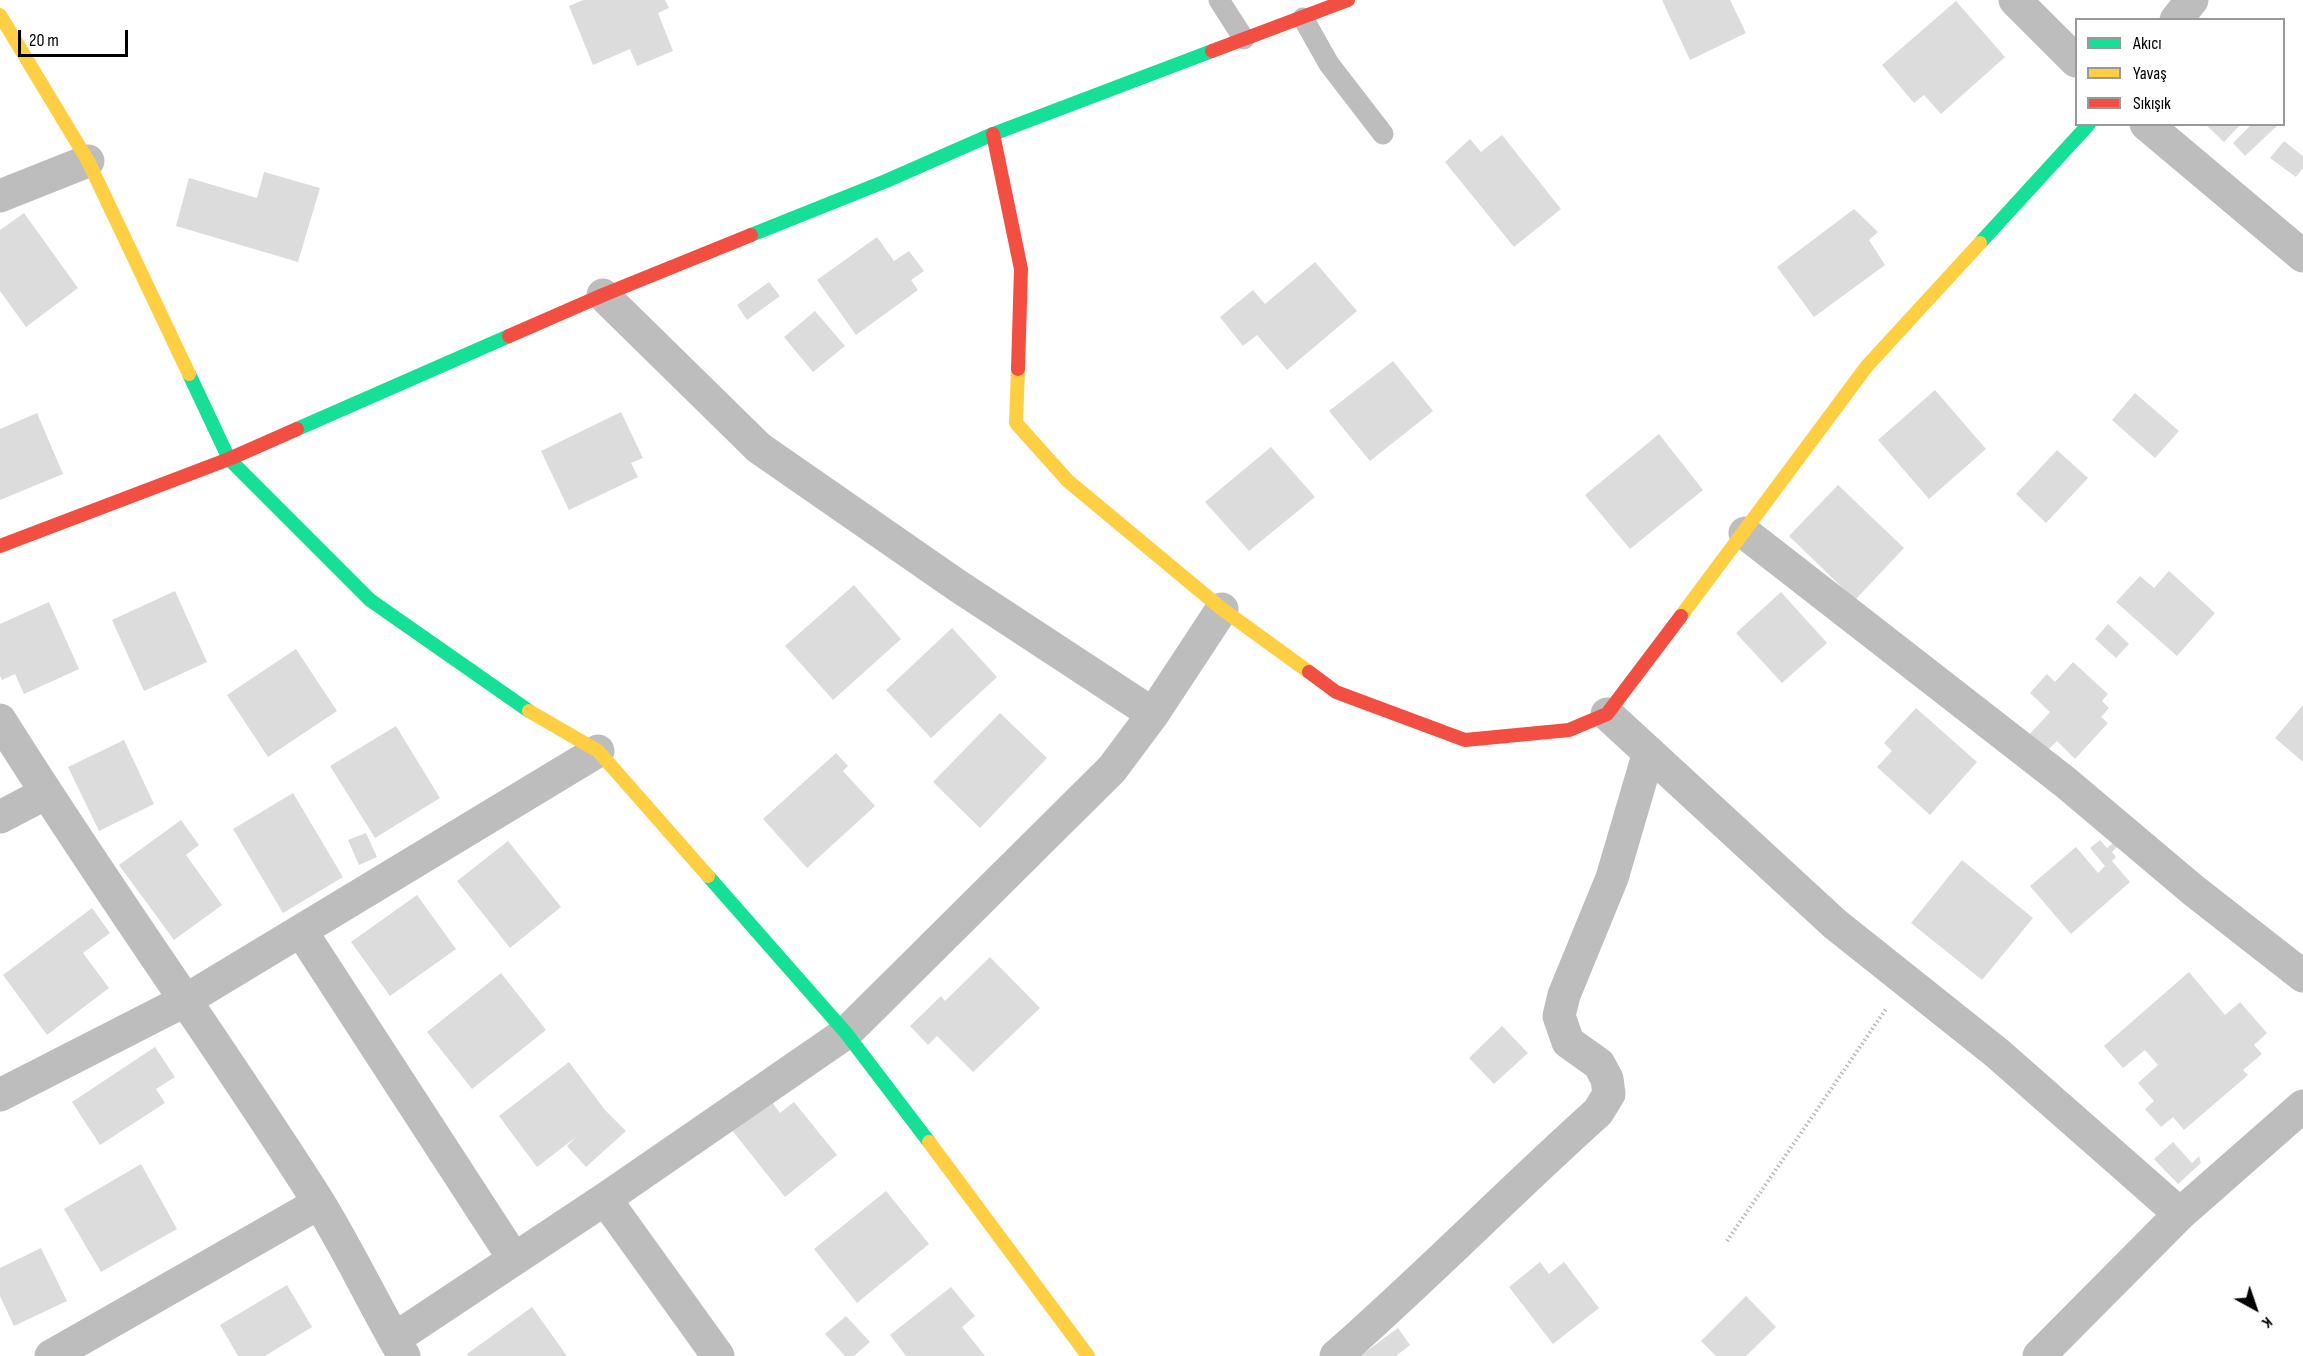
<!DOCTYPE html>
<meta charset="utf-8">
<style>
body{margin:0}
#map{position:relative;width:2303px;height:1356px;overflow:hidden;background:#fff;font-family:"Sofia Sans Condensed",sans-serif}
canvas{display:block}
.legend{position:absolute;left:2075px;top:18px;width:210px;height:108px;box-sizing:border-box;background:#fff;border:2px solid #999;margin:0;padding:8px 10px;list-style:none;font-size:18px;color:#000}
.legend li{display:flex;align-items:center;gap:12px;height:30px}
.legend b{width:30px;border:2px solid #999}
.north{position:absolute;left:2225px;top:1278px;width:60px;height:60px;-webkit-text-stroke:4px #fff;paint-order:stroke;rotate:140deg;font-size:16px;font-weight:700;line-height:24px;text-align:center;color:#000}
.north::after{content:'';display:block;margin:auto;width:21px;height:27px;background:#000;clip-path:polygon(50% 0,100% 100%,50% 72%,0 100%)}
.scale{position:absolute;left:18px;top:30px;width:110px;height:27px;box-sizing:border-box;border:3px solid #000;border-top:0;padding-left:8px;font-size:18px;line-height:21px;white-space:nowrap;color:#000;-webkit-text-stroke:4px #fff;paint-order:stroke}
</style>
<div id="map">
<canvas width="2303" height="1356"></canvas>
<ul class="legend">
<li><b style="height:8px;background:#16e098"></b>Akıcı</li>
<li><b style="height:8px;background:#ffcf43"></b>Yavaş</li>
<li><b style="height:8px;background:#f24e42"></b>Sıkışık</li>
</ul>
<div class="north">K</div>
<div class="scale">20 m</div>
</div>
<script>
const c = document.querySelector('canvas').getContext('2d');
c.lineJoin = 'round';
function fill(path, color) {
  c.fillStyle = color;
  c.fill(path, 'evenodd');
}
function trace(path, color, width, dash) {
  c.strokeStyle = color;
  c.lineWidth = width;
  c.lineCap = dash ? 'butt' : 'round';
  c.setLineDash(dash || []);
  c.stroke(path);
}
fill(new Path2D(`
 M 583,0 L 665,0 L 669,8 L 658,13 L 673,51 L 637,66 L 630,49 L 593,65 L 569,6 Z
 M 1662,0 L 1730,0 L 1746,33 L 1690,60 Z
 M 1956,1 L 2005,57 L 1941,114 L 1924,95 L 1914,103 L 1882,65 Z
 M 2205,124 L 2241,124 L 2224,142 Z
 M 2252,124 L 2279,124 L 2245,156 L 2233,143 Z
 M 1502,135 L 1561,209 L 1514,247 L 1445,162 L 1470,139 L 1481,152 Z
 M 2284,141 L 2303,156 L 2303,168 L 2296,177 L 2270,158 Z
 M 264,172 L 320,188 L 298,262 L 176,226 L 189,178 L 257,198 Z
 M 1854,209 L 1878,232 L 1869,240 L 1885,265 L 1814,317 L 1777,267 Z
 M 24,213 L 78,288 L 26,327 L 0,291 L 0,230 Z
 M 877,237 L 894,261 L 909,251 L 924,271 L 911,280 L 918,290 L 856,335 L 817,280 Z
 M 1315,262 L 1357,311 L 1287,370 L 1257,335 L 1243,346 L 1220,317 L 1253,290 L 1265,304 Z
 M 769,282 L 780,296 L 747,320 L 737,305 Z
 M 815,311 L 845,346 L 813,372 L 784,337 Z
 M 1393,361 L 1433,411 L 1370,461 L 1329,411 Z
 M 1935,390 L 1986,449 L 1929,499 L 1878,440 Z
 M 2135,393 L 2179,431 L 2155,458 L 2112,420 Z
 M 621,412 L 643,458 L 631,463 L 638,477 L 569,510 L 541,451 Z
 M 37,413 L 63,474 L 0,500 L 0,429 Z
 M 1659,434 L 1703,490 L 1630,549 L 1585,495 Z
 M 1271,447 L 1315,497 L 1249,551 L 1205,502 Z
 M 2057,450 L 2088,478 L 2046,523 L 2016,494 Z
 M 1838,485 L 1904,548 L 1855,600 L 1789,536 Z
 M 2169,571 L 2215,613 L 2177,656 L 2116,602 L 2140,576 L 2154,588 Z
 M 854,585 L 901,639 L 833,700 L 785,646 Z
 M 175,591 L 207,662 L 144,691 L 112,620 Z
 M 1781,592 L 1827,643 L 1782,683 L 1736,633 Z
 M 49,602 L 79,669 L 24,694 L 15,674 L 2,680 L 0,676 L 0,624 Z
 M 2108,624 L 2129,644 L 2116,658 L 2095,639 Z
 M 952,628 L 997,677 L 931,738 L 886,690 Z
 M 296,649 L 337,711 L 268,757 L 227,695 Z
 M 2073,662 L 2108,694 L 2102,701 L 2109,708 L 2101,717 L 2108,723 L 2075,759 L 2057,741 L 2046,752 L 2028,736 L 2050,712 L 2030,693 L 2047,674 L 2055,682 Z
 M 2303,705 L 2303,762 L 2275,738 Z
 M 1916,708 L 1977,762 L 1930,815 L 1877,767 L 1892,751 L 1884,743 Z
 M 1000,713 L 1047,758 L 980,828 L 933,782 Z
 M 396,726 L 440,798 L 375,838 L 330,766 Z
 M 124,740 L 154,804 L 99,831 L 68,767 Z
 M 836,753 L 848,766 L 843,771 L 875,806 L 807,868 L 763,819 Z
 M 293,793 L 343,877 L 283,913 L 233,829 Z
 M 181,820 L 199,845 L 186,855 L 222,905 L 174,940 L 119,865 Z
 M 366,833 L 377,857 L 359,865 L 348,840 Z
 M 2100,840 L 2107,848 L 2115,841 L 2119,845 L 2112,852 L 2116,857 L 2112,861 L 2130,882 L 2071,934 L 2030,886 L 2076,847 L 2098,873 L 2105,866 L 2090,848 Z
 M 508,841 L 561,907 L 510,948 L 457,881 Z
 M 1962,860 L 2033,918 L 1982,980 L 1911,923 Z
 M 417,895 L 456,949 L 390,996 L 351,942 Z
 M 92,908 L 110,933 L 83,953 L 109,988 L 47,1035 L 3,975 Z
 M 990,957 L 1040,1008 L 973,1072 L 937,1036 L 928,1045 L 910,1026 L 941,996 L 945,1001 Z
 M 2189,972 L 2225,1015 L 2240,1002 L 2267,1033 L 2254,1045 L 2262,1054 L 2243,1070 L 2248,1075 L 2184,1130 L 2173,1117 L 2161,1127 L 2145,1109 L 2154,1101 L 2138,1083 L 2158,1065 L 2145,1050 L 2123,1068 L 2104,1046 Z
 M 501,973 L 546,1030 L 472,1089 L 427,1032 Z
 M 1502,1026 L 1528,1053 L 1494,1084 L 1469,1058 Z
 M 155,1047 L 175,1077 L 156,1089 L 165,1103 L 100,1145 L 72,1102 Z
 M 569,1062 L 605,1110 L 626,1131 L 586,1167 L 567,1146 L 576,1137 L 537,1167 L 499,1116 Z
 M 769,1098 L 780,1113 L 794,1102 L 837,1155 L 785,1197 L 731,1129 Z
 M 2173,1142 L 2192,1163 L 2199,1156 L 2201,1163 L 2178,1184 L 2154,1159 Z
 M 141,1164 L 177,1229 L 101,1272 L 64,1209 Z
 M 886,1191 L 929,1244 L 857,1303 L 814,1249 Z
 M 41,1248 L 67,1301 L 14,1326 L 0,1296 L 0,1268 Z
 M 1540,1262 L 1549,1274 L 1564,1262 L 1599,1308 L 1553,1344 L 1509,1287 Z
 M 287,1285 L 312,1327 L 265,1356 L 238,1356 L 220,1325 Z
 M 951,1287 L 975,1316 L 962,1327 L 985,1356 L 906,1356 L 890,1335 Z
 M 1746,1296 L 1776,1327 L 1746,1356 L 1716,1356 L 1701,1341 Z
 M 532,1307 L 567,1356 L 468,1356 L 467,1354 Z
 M 846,1316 L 870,1342 L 854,1356 L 845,1356 L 825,1334 Z
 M 1398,1328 L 1410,1345 L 1396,1356 L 1360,1356 Z`), '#dcdcdc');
trace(new Path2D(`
 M 1727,1241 L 1886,1009`), '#b8b8b8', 4, [1.5, 3]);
trace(new Path2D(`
 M 1219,0 L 1244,39
 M 1303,18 L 1329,64 L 1383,134`), '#bdbdbd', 21);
trace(new Path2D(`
 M 2015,0 L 2076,61
 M 2176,20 L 2192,0
 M 2146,124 L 2303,256
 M 0,196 L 88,161
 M 603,295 L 759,448 L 958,586 L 1153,714 L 1112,769 L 846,1033 L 605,1199 L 718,1356
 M 1745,533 L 2065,782 L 2193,890 L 2303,976
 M 1153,714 L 1222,609
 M 1607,714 L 1835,924 L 1997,1053 L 2180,1214
 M 0,720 C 102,883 215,1039 318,1201 C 349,1251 374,1305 404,1356
 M 0,817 L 46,793
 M 301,931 L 514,1259
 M 0,1095 L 186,1000 L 598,751
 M 394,1339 L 605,1199
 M 51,1356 L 319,1203
 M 1336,1356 C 1426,1277 1509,1192 1598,1112 L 1609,1094 L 1607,1079 L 1599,1064 L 1568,1042 L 1559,1016 L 1564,995 L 1612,878 L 1649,752
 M 2039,1356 L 2180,1214 L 2303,1106`), '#bdbdbd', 33);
trace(new Path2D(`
 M 751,235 L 886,181 L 993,134 L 1212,51
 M 1980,243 L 2089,124
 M 189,374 L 229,459 L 370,600 L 529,711
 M 297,429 L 509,336
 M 708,876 L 846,1033 L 929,1142`), '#16e098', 14);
trace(new Path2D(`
 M 0,15 L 88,161 L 189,374
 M 1018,369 L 1016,423 L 1068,481 L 1222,609 L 1309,672
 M 1681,616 L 1867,366 L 1980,243
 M 529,711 L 598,751 L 708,876
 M 929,1142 L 1088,1356`), '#ffcf43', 14);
trace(new Path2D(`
 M 1212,51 L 1348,0
 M 993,134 L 1021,269 L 1018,369
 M 509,336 L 603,295 L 751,235
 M 0,546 L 229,459 L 297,429
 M 1309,672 L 1336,692 L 1465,740 L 1569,730 L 1607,714 L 1681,616`), '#f24e42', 14);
</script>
